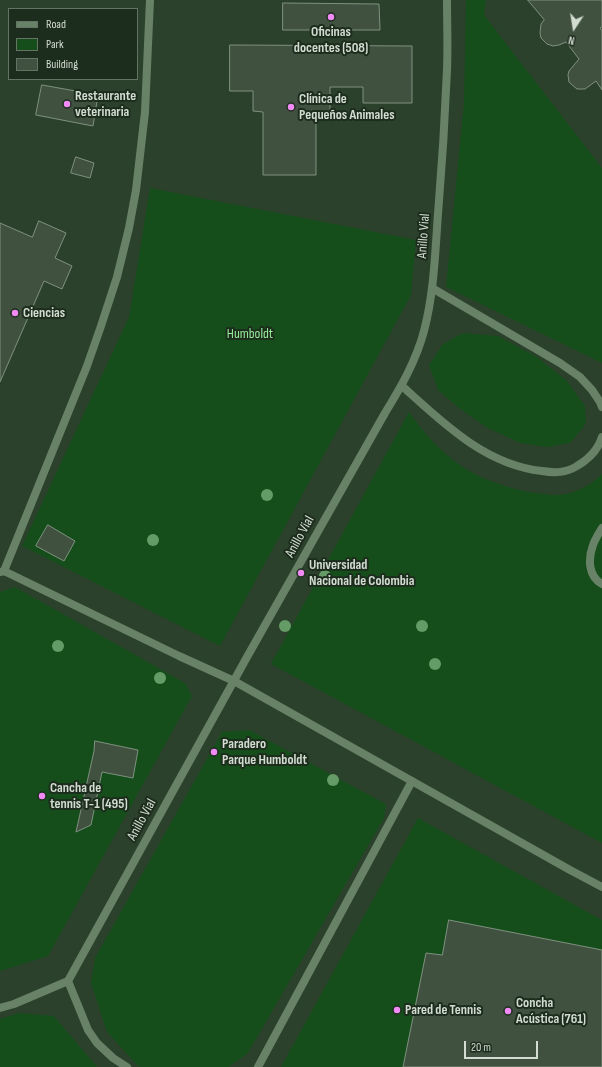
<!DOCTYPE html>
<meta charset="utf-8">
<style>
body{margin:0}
#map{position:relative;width:602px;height:1067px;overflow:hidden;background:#273727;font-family:"Sofia Sans Condensed",sans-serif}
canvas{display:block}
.legend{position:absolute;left:8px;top:8px;width:130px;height:72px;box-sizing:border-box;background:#1d2d1d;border:1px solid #657365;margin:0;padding:5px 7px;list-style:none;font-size:12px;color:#d2dcd1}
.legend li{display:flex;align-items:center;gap:8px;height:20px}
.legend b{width:20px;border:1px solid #657365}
.north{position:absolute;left:554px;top:8px;width:40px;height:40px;-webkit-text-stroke:3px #1d2d1d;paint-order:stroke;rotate:192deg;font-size:11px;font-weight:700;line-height:16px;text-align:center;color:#d2dcd1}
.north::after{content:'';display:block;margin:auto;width:14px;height:18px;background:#d2dcd1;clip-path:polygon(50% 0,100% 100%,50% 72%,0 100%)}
.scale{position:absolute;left:464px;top:1041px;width:74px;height:18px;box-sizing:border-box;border:2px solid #d2dcd1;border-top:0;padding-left:5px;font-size:12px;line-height:14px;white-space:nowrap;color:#d2dcd1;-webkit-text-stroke:3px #1d2d1d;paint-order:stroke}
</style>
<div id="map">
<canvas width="602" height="1067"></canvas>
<ul class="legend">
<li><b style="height:5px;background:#688268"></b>Road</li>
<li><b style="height:11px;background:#154e1b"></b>Park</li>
<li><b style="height:11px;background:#405140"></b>Building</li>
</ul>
<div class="north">N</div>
<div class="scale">20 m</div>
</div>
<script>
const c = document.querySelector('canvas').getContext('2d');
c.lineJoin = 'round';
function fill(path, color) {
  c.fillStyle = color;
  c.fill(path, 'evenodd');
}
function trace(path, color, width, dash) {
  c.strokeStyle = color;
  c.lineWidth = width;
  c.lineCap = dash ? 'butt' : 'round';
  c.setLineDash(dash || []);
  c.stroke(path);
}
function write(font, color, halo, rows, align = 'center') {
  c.font = font + ' "Sofia Sans Condensed",sans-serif';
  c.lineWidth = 4;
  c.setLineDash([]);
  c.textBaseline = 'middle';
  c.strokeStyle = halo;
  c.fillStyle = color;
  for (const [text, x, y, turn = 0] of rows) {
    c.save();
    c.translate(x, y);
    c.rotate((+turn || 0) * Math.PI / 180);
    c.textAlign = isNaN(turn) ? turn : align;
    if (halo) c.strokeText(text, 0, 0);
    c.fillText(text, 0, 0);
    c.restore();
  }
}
fill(new Path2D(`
 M 0,0 L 602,0 L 602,1067 L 0,1067 ZM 9,9 L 137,9 L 137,79 L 9,79 Z`), '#2c412c');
fill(new Path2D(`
 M 466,0 L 486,0 L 484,15 L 602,168 L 602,363 L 446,287 L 464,103 Z
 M 150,188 L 416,240 L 411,295 L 220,646 L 22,546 L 129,317 Z
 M 463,333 L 498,336 L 537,357 L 567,381 L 585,406 L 586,421 L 583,428 L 570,443 L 547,447 L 520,443 L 486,427 L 459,408 L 438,390 L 429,365 L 443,344 Z
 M 409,412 C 424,433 437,448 457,463 C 483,482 524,494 556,495 C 572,495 591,486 602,474 L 602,843 L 271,664 Z
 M 15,587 L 185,683 L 192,696 L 48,956 L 0,971 L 0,592 ZM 95,741 L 138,750 L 133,778 L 102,772 L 91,825 L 76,831 L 94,751 Z
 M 249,730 L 386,804 L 384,818 L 248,1053 L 228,1067 L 143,1067 L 138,1066 L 107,1032 L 91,983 L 95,958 L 222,732 Z
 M 418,818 L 602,920 L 602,950 L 449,920 L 442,955 L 426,953 L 403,1067 L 281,1067 Z
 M 19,1013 L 54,1016 L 97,1067 L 0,1067 L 0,1019 Z`), '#154e1b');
const building = new Path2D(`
 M 528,0 L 602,0 L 602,27 L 600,28 L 602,31 L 602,90 L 596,81 L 585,89 L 577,89 L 571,84 L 569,82 L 568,75 L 569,71 L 579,59 L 566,42 L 559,45 L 553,46 L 547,44 L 541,38 L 540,33 L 541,24 L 544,20 Z
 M 283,3 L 379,4 L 380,30 L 283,30 Z
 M 230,45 L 412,46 L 412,103 L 363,103 L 363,87 L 330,87 L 330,113 L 316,113 L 316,175 L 263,175 L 263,112 L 253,111 L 253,91 L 230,91 Z
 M 42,85 L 98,95 L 93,126 L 36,115 Z
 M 76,157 L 94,163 L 90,178 L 71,173 Z
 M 39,221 L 66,233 L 55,258 L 72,266 L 62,289 L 44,281 L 0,382 L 0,223 L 32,237 Z
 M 48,525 L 75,541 L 64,561 L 36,546 Z
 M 95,741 L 138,750 L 133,778 L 102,772 L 91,825 L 76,832 L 94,751 Z
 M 449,920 L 602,950 L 602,1067 L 403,1067 L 426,953 L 442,955 Z`);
fill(building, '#405140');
trace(building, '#7e917e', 1);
trace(new Path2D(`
 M 432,288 L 560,363 L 580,377 L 592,390 L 600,402 L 602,407
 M 402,386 C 442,422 485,465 542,471 C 555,473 566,473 577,466 C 589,459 598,450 602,437
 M 602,528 C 599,533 595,539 593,545 C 588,559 588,576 602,584
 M 4,571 L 87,366 L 101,326 L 117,277 L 129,228 L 136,190 L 145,112 L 150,0
 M 68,981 L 88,1030 L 97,1043 L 113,1058 L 127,1067
 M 258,1067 L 412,781`), '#688268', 8);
trace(new Path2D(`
 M 0,572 L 4,571 L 179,656 L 234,681 L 570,870 L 602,887
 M 0,1008 L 14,1004 L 68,981 L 247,657 L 385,413 C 401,387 416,361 424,331 C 434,293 435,254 438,214 C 442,166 445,118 447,70 C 448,46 447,23 447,0`), '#688268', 8);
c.fillStyle = '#659b66';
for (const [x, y] of [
 [267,495],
 [153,540],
 [325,576],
 [285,626],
 [422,626],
 [58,646],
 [435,664],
 [160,678],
 [333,780]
]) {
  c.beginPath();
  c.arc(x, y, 6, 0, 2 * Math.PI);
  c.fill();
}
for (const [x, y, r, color] of [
 [331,17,4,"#f08bf6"],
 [67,104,4,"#f08bf6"],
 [291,107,4,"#f08bf6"],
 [15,313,4,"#f08bf6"],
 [301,573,4,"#f08bf6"],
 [214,752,4,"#f08bf6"],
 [42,796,4,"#f08bf6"],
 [397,1010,4,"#f08bf6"],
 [508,1011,4,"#f08bf6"]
]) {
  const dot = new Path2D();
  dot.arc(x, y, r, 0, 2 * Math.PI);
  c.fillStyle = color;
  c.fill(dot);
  trace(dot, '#1d2d1d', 1.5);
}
write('bold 14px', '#d2dcd1', '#1d2d1d', [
 ["Oficinas",331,32,"center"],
 ["docentes (508)",331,48,"center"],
 ["Restaurante",75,96],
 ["veterinaria",75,112],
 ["Clínica de",299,99],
 ["Pequeños Animales",299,115],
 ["Ciencias",23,313],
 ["Universidad",309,565],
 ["Nacional de Colombia",309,581],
 ["Paradero",222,744],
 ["Parque Humboldt",222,760],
 ["Cancha de",50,788],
 ["tennis T-1 (495)",50,804],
 ["Concha",516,1003],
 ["Acústica (761)",516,1019],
 ["Pared de Tennis",405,1010]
], 'left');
write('14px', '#d2dcd1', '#1d2d1d', [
 ["Anillo Vial",424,236,-86],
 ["Anillo Vial",300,537,-61],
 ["Anillo Vial",142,820,-61]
]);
write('14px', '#97ed9a', '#1d2d1d', [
 ["Humboldt",250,334]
]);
</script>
